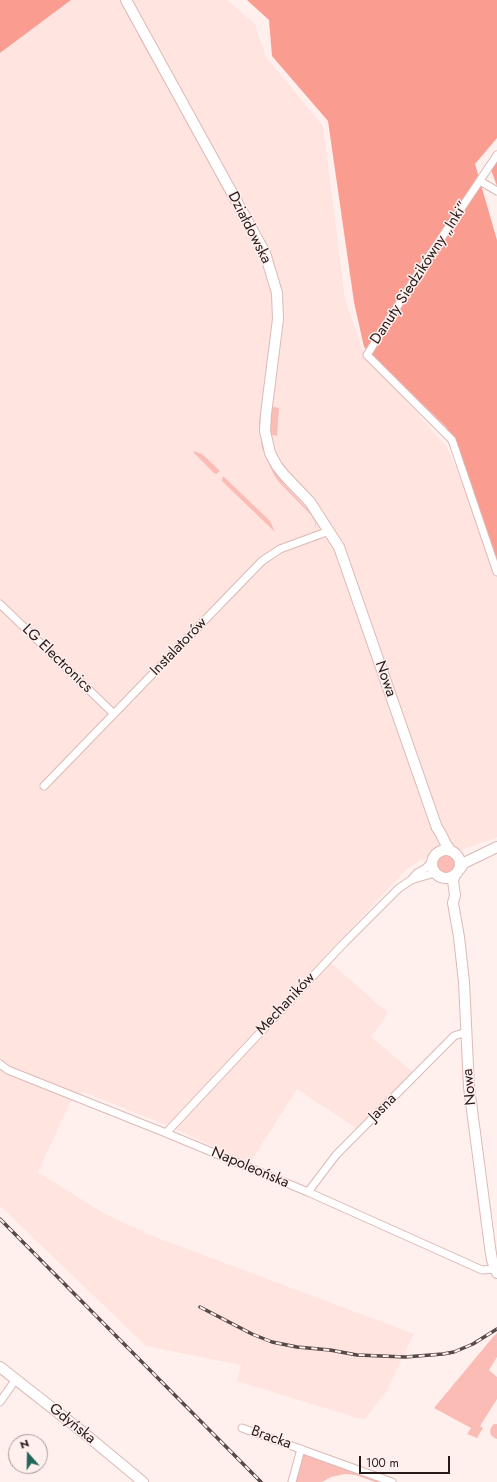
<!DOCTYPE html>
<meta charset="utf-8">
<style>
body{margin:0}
#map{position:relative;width:497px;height:1482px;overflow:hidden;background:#fff0ee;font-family:Jost,sans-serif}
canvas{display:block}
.north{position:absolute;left:8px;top:1434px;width:40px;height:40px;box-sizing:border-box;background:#fff0ee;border:1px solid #a89a98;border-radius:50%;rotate:340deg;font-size:11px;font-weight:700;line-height:16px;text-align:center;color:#261918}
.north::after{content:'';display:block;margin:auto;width:14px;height:18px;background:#226759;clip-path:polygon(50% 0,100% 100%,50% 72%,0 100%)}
.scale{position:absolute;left:359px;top:1456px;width:91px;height:18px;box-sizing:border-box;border:2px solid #261918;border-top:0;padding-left:5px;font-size:12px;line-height:14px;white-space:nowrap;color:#261918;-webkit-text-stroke:3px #fff0ee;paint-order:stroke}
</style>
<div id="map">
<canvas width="497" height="1482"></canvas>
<div class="north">N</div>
<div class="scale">100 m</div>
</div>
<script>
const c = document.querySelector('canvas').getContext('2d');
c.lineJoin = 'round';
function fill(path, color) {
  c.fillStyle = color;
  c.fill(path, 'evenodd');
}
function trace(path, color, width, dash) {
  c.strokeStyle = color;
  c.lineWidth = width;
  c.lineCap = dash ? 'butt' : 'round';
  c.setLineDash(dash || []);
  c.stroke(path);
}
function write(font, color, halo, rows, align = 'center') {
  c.font = font + ' Jost,sans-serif';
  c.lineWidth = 3;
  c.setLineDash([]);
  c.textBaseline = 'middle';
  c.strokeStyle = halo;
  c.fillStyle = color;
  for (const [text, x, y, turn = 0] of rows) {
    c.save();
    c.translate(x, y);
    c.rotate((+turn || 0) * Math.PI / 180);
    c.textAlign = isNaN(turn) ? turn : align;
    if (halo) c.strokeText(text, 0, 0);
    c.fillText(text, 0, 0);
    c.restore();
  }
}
fill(new Path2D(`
 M 71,0 L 227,0 L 255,24 L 266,57 L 323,126 L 345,299 L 364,353 L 447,447 L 476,517 L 497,573 L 497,837 L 456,852 L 421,860 L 406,870 L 324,957 L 388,1013 L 371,1037 L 413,1072 L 359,1130 L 297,1089 L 250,1163 L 164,1124 L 83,1092 L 70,1103 L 38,1172 L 105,1214 L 155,1237 L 414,1334 L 386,1392 L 364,1420 L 237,1381 L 241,1365 L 146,1346 L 0,1206 L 0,53 Z`), '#ffe4e0');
fill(new Path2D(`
 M 140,33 L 177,100 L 175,101 L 138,35 Z
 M 180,105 L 218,174 L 216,175 L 178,107 Z
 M 220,178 L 261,252 L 258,253 L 218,180 Z
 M 268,362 L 265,395 L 275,469 L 283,483 L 310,512 L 316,523 L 315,529 L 315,522 L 311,515 L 279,482 L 274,475 L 262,448 L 259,422 Z
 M 274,407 L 279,408 L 277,436 L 272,435 L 270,433 L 271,408 Z
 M 193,451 L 202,454 L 220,471 L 216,474 L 214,473 L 194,453 Z
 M 223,476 L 270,521 L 275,532 L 223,482 L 222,480 Z
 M437 864a9 9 0 1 1 18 0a9 9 0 1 1-18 0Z
 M 497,1333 L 497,1357 L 489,1370 L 497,1377 L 497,1399 L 480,1426 L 483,1428 L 477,1438 L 467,1434 L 471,1428 L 434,1408 L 493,1337 Z
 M 494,1424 L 497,1424 L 497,1439 C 489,1436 488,1430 494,1424 Z
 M 303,1454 L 387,1482 L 375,1482 L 356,1475 L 345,1474 L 331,1477 L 322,1482 L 295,1482 C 296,1477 298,1473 300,1468 C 301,1463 300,1458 303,1454 Z`), '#fabcb4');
fill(new Path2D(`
 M 0,0 L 71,0 L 0,53 Z
 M 247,0 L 497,0 L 497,138 L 475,164 L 497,240 L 497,573 L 476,517 L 447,428 L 364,347 L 354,302 L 328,121 L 272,56 L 269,20 Z
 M 497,160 L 497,186 L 491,170 Z`), '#fb9c91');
const street = new Path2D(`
 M 497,155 L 422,267 L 367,355 L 452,440 L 497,572
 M 480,181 L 497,191
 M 0,604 L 114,714
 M 44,786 L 262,561 L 280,549 L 329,531
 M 411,880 L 435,873
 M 0,1064 L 8,1070 L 166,1133 L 308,1192 L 482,1270 L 495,1269
 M 166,1133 L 344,943 L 398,889 L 411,880 L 417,873 L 426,868 L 432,861
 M 308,1192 L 336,1155 L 454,1036 L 466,1032
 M 0,1402 L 16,1379
 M 242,1428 L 392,1482
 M 292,1482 L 301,1449`);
const secondary = new Path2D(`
 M 126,0 L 265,253 L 277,293 L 278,319 L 266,414 L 265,431 L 270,453 L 277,466 L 285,476 L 310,502 L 339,547 L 437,828 C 443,835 444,844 451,851
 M432 864a14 14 0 1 1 28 0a14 14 0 1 1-28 0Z
 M 460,869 L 464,863 L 497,847
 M 455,875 L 453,881 L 455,895 L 453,903 L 459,937 L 464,982 L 469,1087 L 490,1247 L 492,1260 L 497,1273
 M 0,1367 L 84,1433 L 143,1482`);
trace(street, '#dcb9b5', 9);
trace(secondary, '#dcb9b5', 12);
trace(street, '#fff', 7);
trace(secondary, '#fff', 10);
const rail = new Path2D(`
 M 0,1219 L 261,1482
 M 200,1307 L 252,1334 L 272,1342 L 297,1347 L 330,1350 L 357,1355 L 405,1357 L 443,1354 L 454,1352 L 473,1344 L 497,1329`);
trace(rail, '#574948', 3.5);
trace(rail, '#fff0ee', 2, [6]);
write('15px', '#261918', '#fff0ee', [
 ["Działdowska",249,228,63],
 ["Danuty Siedzikówny „Inki”",420,273,-57],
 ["Instalatorów",179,647,-46],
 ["LG Electronics",57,659,44],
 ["Nowa",385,679,71],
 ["Mechaników",286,1004,-47],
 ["Nowa",470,1087,-95],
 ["Jasna",383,1108,-45],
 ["Napoleońska",250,1168,23],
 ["Gdyńska",72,1424,39],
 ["Bracka",271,1438,20]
]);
</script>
